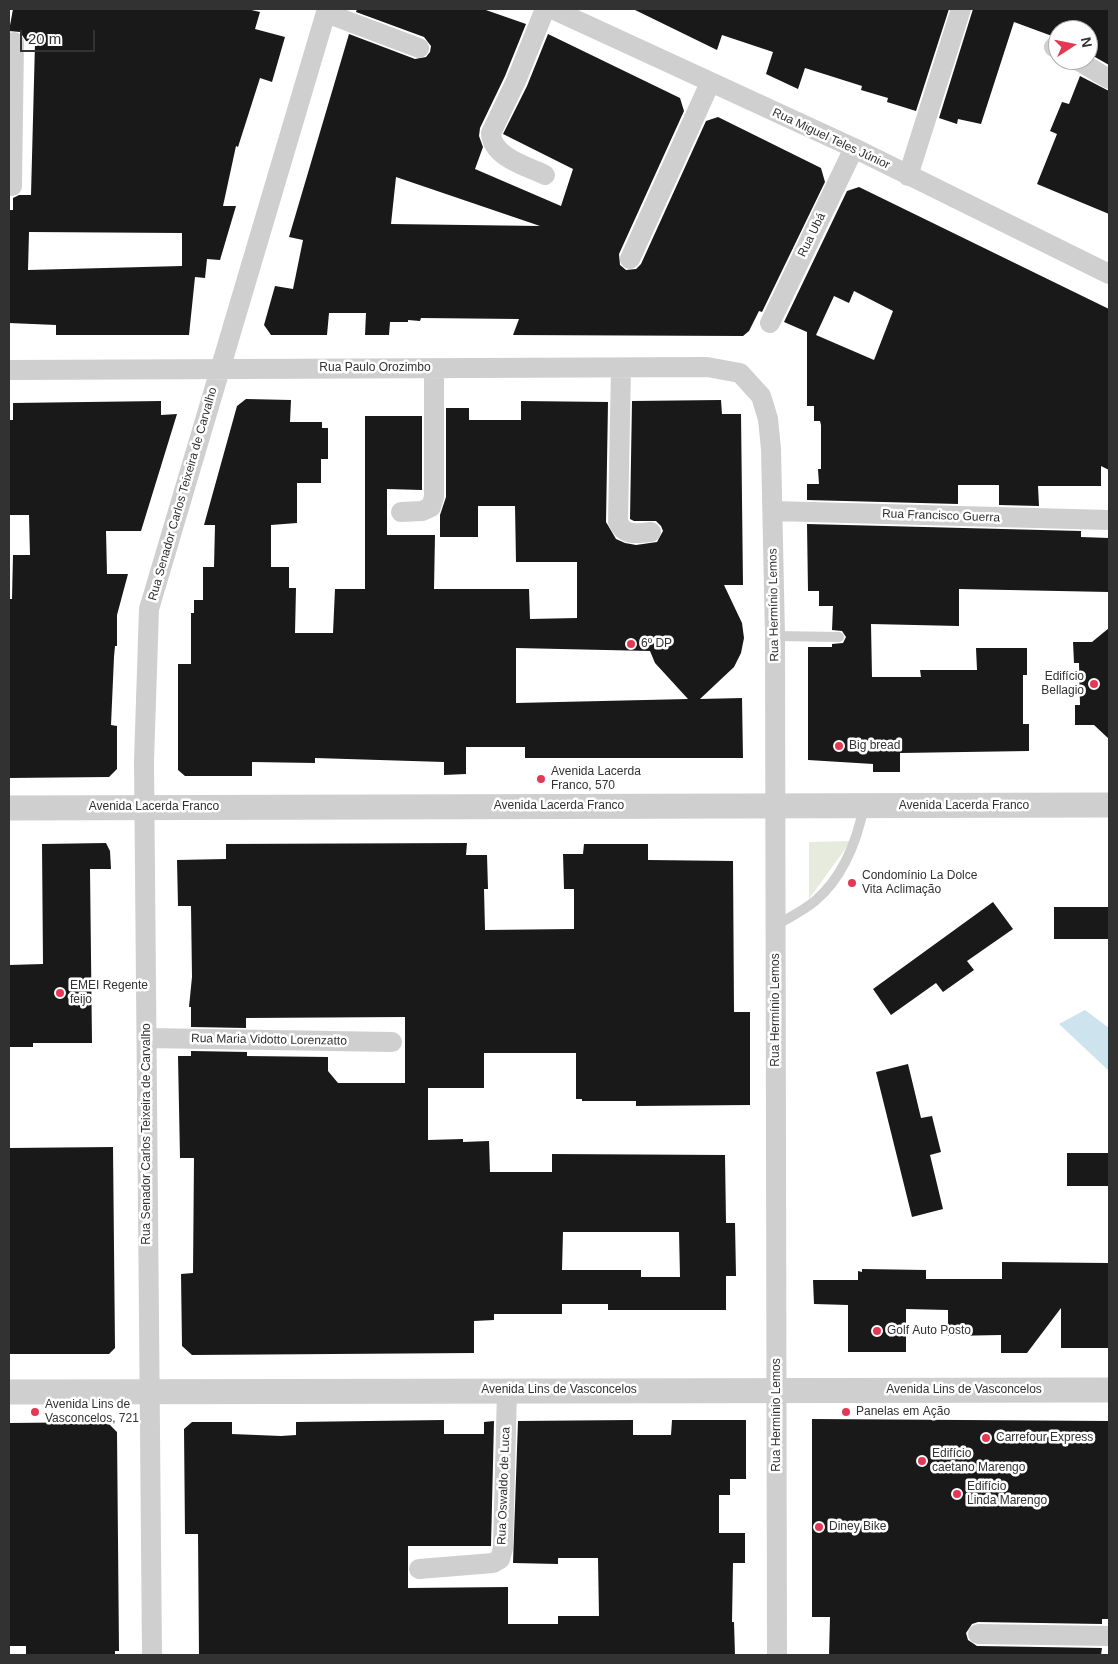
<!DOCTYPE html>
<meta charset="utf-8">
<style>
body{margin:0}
#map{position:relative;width:1118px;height:1664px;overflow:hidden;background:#fff;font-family:Arial,sans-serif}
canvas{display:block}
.frame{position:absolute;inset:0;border:10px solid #323232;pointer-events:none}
.north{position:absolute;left:1048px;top:20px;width:50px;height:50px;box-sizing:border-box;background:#fff;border:1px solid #adadad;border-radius:50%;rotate:79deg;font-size:14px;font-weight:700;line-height:20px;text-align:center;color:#323232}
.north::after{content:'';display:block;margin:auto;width:18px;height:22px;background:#e43954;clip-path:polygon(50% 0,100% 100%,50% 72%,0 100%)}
.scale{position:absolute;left:20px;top:30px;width:75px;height:22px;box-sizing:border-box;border:2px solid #323232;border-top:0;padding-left:6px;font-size:15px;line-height:18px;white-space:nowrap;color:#323232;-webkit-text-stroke:4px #fff;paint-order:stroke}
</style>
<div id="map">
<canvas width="1118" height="1664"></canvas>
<div class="frame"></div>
<div class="north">N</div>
<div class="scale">20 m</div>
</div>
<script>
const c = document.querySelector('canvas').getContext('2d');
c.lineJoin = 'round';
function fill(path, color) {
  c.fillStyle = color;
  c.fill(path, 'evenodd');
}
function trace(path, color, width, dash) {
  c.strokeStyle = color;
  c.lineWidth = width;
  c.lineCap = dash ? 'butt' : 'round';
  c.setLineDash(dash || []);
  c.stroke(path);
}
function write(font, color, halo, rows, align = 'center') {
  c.font = font + ' Arial,sans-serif';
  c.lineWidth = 5;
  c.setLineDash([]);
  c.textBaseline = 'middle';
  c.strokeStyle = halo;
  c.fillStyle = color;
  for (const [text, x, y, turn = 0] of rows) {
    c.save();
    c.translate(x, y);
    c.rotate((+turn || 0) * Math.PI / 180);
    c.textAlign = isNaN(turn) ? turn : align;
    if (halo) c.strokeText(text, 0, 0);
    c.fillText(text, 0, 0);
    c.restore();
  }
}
fill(new Path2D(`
 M 851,841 L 809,899 L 809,842 Z`), '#e6ebdd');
fill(new Path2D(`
 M 1085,1010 L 1109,1028 L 1109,1071 L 1059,1024 Z`), '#cde3ed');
fill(new Path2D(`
 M 13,9 L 247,9 L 260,12 L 255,29 L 285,37 L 272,82 L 260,78 L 238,147 L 236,146 L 223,206 L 236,206 L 220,260 L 207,259 L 205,278 L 195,277 L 189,335 L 56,335 L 56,325 L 9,323 L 9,210 L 13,210 L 13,198 L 19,195 L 31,195 L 35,43 L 26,41 L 20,32 L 9,31 ZM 29,232 L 182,233 L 182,266 L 28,270 Z
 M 357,9 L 483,9 L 526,24 L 505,76 L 480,128 L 479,136 L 483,147 L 475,169 L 561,206 L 573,169 L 503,134 L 527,86 L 548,34 L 680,98 L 684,111 L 619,254 L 620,265 L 626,270 L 636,269 L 641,264 L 706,121 L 718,117 L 821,168 L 825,182 L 762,312 L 759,311 L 749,331 L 743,336 L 513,335 L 519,319 L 421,318 L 420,321 L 408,320 L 408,322 L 390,322 L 389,335 L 365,335 L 366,313 L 329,313 L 327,335 L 271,335 L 264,325 L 275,286 L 293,289 L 303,240 L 289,237 L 349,34 L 415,59 L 426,57 L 430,52 L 431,46 L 424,37 L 356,12 ZM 396,177 L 540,226 L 391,224 Z
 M 633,9 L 949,9 L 916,111 L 887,102 L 888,98 L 861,90 L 862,86 L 805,68 L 798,89 L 766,74 L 773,52 L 722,35 L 717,50 Z
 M 973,9 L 1109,9 L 1109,65 L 1088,53 L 1088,30 L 1058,30 L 1058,36 L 1052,36 L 1014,22 L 981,124 L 958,119 L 957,124 L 939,118 Z
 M 1080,76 L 1109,91 L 1109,214 L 1037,184 L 1057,134 L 1050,131 L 1062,102 L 1069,104 Z
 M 859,187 L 1109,309 L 1109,470 L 1101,466 L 1101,486 L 1038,486 L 1039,506 L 999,505 L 999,485 L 958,485 L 958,504 L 807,500 L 807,484 L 819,484 L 818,469 L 821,469 L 821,425 L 820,421 L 814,421 L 814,406 L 807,406 L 807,332 L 784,322 L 847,191 ZM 854,291 L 893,311 L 874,360 L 816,335 L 834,296 L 849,303 Z
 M 246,399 L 291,400 L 290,422 L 322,422 L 322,428 L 328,428 L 328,459 L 321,459 L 321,483 L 297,483 L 297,523 L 271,525 L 271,567 L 289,567 L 289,588 L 296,588 L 295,633 L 333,633 L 335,589 L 365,589 L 365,416 L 422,416 L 422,490 L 387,489 L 387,535 L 435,535 L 434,589 L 529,589 L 530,619 L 577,618 L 577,562 L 516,562 L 515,506 L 478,506 L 478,537 L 440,537 L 440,515 L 446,497 L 446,408 L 469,408 L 469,420 L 521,420 L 521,401 L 608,402 L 606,522 L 616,539 L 625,543 L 636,545 L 657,542 L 663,531 L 661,526 L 656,521 L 634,521 L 630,519 L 632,401 L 721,400 L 722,414 L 741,414 L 743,585 L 724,585 L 742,623 L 744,638 L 741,653 L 734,667 L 700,699 L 742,698 L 743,758 L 525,758 L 525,747 L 466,747 L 466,774 L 444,775 L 444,762 L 315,758 L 315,763 L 252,762 L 252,776 L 185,776 L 178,770 L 178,664 L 191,664 L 191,613 L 194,613 L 194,600 L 203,600 L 203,567 L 214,567 L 215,525 L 204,525 L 237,406 ZM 516,648 L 650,651 L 655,663 L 688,699 L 516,703 Z
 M 161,401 L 161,415 L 177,414 L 141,531 L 106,531 L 107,574 L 128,574 L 117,615 L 117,646 L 115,646 L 114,657 L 111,725 L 117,726 L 117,769 L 109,777 L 9,778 L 9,599 L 12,599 L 13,555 L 30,555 L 29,515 L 9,515 L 9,420 L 13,420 L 13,403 Z
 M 807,524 L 1081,531 L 1081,537 L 1109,538 L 1109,592 L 959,589 L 959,626 L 871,624 L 872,677 L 921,677 L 920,670 L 977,670 L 976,648 L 1027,648 L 1027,675 L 1023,675 L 1023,724 L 1029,724 L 1029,751 L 900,753 L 900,772 L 873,772 L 873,764 L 808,760 L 808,647 L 832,647 L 832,644 L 843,643 L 846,637 L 842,631 L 832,630 L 833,606 L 819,606 L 819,591 L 808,591 Z
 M 1109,628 L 1109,739 L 1094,725 L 1075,725 L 1075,705 L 1080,705 L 1079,663 L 1074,663 L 1073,642 L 1092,642 Z
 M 106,843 L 110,851 L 111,869 L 90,869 L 92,1043 L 33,1043 L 33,1047 L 9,1047 L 9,965 L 43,964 L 42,844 Z
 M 467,843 L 466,855 L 487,855 L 488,889 L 484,889 L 485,930 L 574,929 L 574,889 L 564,889 L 563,854 L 583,854 L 584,844 L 648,844 L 648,860 L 733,861 L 734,1012 L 750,1012 L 750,1105 L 636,1106 L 636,1101 L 582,1101 L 582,1099 L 576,1099 L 576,1053 L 484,1053 L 484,1088 L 428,1088 L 428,1140 L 463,1139 L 463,1142 L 489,1141 L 490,1172 L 552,1172 L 552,1154 L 725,1155 L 726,1223 L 735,1223 L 736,1276 L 726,1276 L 726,1310 L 608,1310 L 608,1304 L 562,1304 L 562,1314 L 494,1314 L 494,1320 L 474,1321 L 474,1353 L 192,1355 L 182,1346 L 181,1274 L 193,1273 L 194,1158 L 180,1158 L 178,1056 L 191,1056 L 191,1051 L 247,1052 L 247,1056 L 328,1057 L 328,1071 L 338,1083 L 405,1083 L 405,1017 L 246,1018 L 246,1028 L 191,1027 L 191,1007 L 189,1007 L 192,977 L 191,906 L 178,906 L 177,860 L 226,859 L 226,844 ZM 563,1232 L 679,1232 L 680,1277 L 641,1277 L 641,1270 L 562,1270 Z
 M 993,902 L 1013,929 L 967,961 L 974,970 L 943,992 L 936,983 L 891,1015 L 873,989 Z
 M 1054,907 L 1109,907 L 1109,939 L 1054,939 Z
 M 908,1064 L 921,1118 L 932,1116 L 941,1152 L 930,1155 L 943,1209 L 912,1217 L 876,1072 Z
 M 113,1147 L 115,1348 L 109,1354 L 9,1354 L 9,1148 Z
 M 1067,1153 L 1109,1153 L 1109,1186 L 1067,1186 Z
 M 1002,1262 L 1109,1263 L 1109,1348 L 1061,1348 L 1061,1308 L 1027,1353 L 1001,1353 L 1001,1335 L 948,1336 L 948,1310 L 906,1309 L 906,1352 L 848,1352 L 848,1305 L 814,1304 L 813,1280 L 858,1280 L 858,1271 L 862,1272 L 862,1269 L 926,1270 L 926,1279 L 1002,1279 Z
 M 812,1419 L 1109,1421 L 1109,1619 L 1102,1619 L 1102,1624 L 978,1622 L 972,1624 L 966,1633 L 968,1640 L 977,1646 L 1102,1648 L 1101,1655 L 829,1655 L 830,1617 L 812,1617 Z
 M 444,1420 L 444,1434 L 484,1434 L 484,1422 L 494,1421 L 491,1546 L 408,1546 L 408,1588 L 508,1587 L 508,1624 L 558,1624 L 558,1616 L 599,1616 L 598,1558 L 558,1558 L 558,1564 L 513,1563 L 518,1421 L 633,1420 L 633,1435 L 671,1435 L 672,1420 L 746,1420 L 746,1479 L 730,1479 L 730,1495 L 719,1495 L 719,1533 L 745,1533 L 745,1563 L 733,1563 L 732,1622 L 734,1622 L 735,1655 L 199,1655 L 198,1534 L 185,1534 L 184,1429 L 192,1422 L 232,1422 L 232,1434 L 281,1436 L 296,1435 L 296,1422 Z
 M 107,1422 L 117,1432 L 119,1651 L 115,1651 L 115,1655 L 26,1655 L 26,1646 L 9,1646 L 10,1423 Z`), '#191919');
trace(new Path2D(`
 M 775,636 L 839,637
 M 775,926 C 788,918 803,911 815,901 C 842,878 857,841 864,806`), '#cfcfcf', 10);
trace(new Path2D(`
 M 545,9 L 516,81 L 491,133 C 492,157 526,166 545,175
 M 552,9 L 854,148 L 1109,274
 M 326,13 L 419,48
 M 1054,47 L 1058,49
 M 1077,60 L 1109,79
 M 908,176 L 961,9
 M 12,186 L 14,42
 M 630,259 L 710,83
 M 770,323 L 854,148
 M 621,368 L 618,522 C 625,537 637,533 651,532
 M 9,370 L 707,367 L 740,373 L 761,396 L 768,419 L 771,449 L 775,636 L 777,1655
 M 773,511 L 1109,520
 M 401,512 L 422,511 L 431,507 L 434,497 L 434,368
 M 147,1038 L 392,1042
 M 419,1569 L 493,1563 L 500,1559 L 503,1548 L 507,1391
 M 978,1634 L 1109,1636
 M 152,1655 L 144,761 L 149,609 L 327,9`), '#cfcfcf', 20);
trace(new Path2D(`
 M 9,808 L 1109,805
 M 9,1392 L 1109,1390`), '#cfcfcf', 25);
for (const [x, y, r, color] of [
 [631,644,5,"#e43954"],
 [1094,684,5,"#e43954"],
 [839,746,5,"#e43954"],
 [541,779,5,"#e43954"],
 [852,883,5,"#e43954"],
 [60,993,5,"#e43954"],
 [877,1331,5,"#e43954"],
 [35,1412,5,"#e43954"],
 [846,1412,5,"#e43954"],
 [986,1438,5,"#e43954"],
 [922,1461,5,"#e43954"],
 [957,1494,5,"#e43954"],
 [819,1527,5,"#e43954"]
]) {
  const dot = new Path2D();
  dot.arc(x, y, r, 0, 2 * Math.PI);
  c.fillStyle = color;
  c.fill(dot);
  trace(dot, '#fff', 2);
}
write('12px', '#323232', '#fff', [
 ["Rua Miguel Teles Júnior",831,139,25],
 ["Rua Ubá",812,235,-64],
 ["Rua Paulo Orozimbo",375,368],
 ["Rua Senador Carlos Teixeira de Carvalho",183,494,-74],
 ["Rua Francisco Guerra",941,516,2],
 ["Rua Hermínio Lemos",774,605,-91],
 ["Avenida Lacerda Franco",559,806],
 ["Avenida Lacerda Franco",964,806],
 ["Avenida Lacerda Franco",154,807],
 ["Rua Hermínio Lemos",776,1010,-90],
 ["Rua Maria Vidotto Lorenzatto",269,1040,1],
 ["Rua Senador Carlos Teixeira de Carvalho",147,1134,-90],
 ["Avenida Lins de Vasconcelos",559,1390],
 ["Avenida Lins de Vasconcelos",964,1390],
 ["Rua Hermínio Lemos",777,1415,-90],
 ["Rua Oswaldo de Luca",504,1486,-88]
]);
write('12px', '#323232', '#fff', [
 ["6º DP",641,644],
 ["Edifício",1084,677,"right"],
 ["Bellagio",1084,691,"right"],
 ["Big bread",849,746],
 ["Avenida Lacerda",551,772],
 ["Franco, 570",551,786],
 ["Condomínio La Dolce",862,876],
 ["Vita Aclimação",862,890],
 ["EMEI Regente",70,986],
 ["feijo",70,1000],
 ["Golf Auto Posto",887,1331],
 ["Avenida Lins de",45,1405],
 ["Vasconcelos, 721",45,1419],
 ["Panelas em Ação",856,1412],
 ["Carrefour Express",996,1438],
 ["Edifício",932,1454],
 ["caetano Marengo",932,1468],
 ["Edifício",967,1487],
 ["Linda Marengo",967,1501],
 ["Diney Bike",829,1527]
], 'left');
</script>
